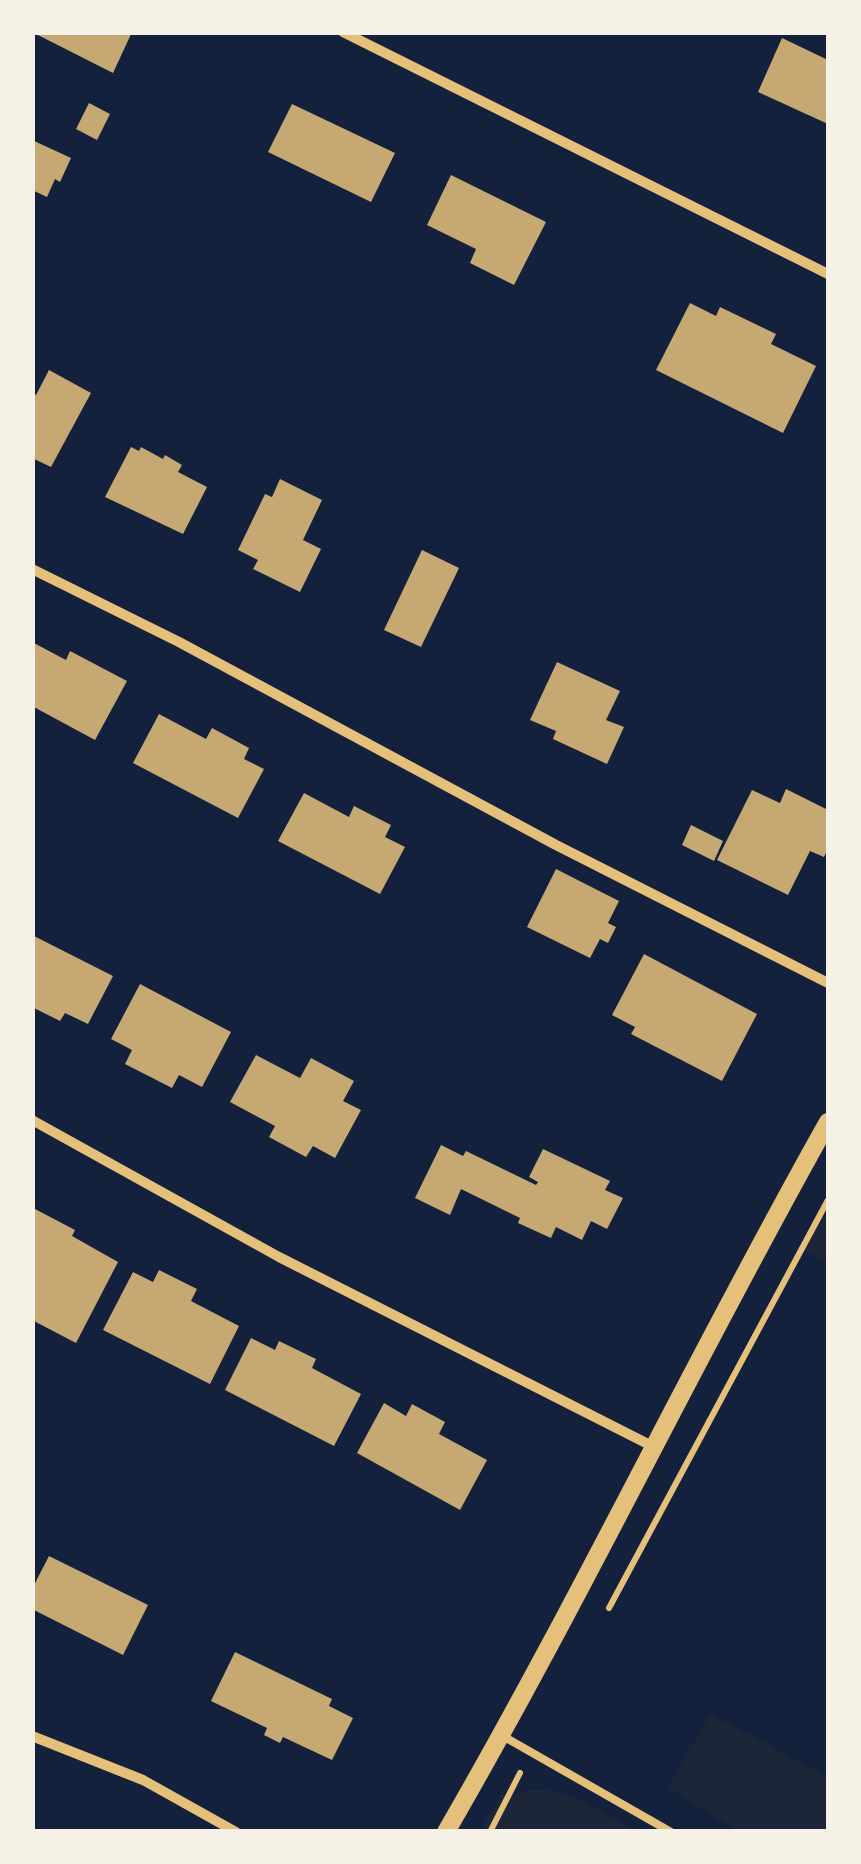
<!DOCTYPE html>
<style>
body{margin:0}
#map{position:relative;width:861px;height:1864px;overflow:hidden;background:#14213d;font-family:Signika,sans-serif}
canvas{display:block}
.frame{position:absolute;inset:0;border:35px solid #f6f1e7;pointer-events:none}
</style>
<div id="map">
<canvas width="861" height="1864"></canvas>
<div class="frame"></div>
</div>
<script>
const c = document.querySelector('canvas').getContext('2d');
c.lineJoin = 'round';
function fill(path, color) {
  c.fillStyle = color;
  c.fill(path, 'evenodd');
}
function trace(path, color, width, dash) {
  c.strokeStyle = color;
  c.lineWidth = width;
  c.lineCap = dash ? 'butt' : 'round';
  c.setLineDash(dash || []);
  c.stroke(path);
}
fill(new Path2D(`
 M 828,1207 L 828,1262 L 805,1250 Z
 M 711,1714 L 828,1777 L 828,1831 L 737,1831 L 668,1787 Z
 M 543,1789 L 581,1800 L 638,1831 L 480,1832 L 502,1794 Z`), '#1d2539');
fill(new Path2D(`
 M 32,32 L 132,32 L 113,73 Z
 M 782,38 L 828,60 L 828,124 L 758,92 Z
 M 89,103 L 110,114 L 97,140 L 76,129 Z
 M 292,104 L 395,153 L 371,202 L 268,152 Z
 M 32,140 L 71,158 L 60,182 L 55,179 L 47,197 L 32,190 Z
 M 451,175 L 546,222 L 514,285 L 470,263 L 476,249 L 427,225 Z
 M 690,303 L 716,316 L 720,307 L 776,334 L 771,344 L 816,366 L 783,433 L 656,370 Z
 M 49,370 L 91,393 L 51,467 L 32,458 L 32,393 L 36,395 Z
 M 131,447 L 139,451 L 141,447 L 163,459 L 165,455 L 182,465 L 178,472 L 207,487 L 183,534 L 105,497 Z
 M 280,479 L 322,500 L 303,540 L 321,549 L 300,592 L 253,569 L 258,560 L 238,550 L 265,494 L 272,497 Z
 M 422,550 L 459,568 L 421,647 L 384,630 Z
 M 32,642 L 66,660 L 70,651 L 127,681 L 95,740 L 32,706 Z
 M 557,662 L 620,691 L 606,720 L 624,727 L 607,764 L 553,739 L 556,731 L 530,720 Z
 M 159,714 L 206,739 L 212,728 L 249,748 L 244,759 L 264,769 L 238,818 L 133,763 Z
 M 786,789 L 828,810 L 828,849 L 824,857 L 810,851 L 788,895 L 717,860 L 752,790 L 780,803 Z
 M 304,793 L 349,817 L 354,806 L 391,825 L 385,837 L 405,847 L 380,894 L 278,841 Z
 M 691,825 L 723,841 L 714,861 L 682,845 Z
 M 556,869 L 619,901 L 608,923 L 616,927 L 608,943 L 600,939 L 590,958 L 527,927 Z
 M 32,935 L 113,976 L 88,1024 L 65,1013 L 60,1021 L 32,1007 Z
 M 644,954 L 757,1014 L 722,1081 L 631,1034 L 635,1027 L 612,1015 Z
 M 140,984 L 231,1032 L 202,1087 L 179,1075 L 172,1088 L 125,1064 L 132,1050 L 111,1039 Z
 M 256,1055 L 300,1078 L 311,1058 L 354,1081 L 343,1101 L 361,1110 L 335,1158 L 313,1146 L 306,1157 L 269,1137 L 275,1126 L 230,1102 Z
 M 441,1145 L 463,1156 L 466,1151 L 536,1185 L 538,1182 L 529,1177 L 543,1149 L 610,1181 L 605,1190 L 623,1198 L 607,1229 L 591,1221 L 582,1240 L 556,1227 L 551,1238 L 518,1223 L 520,1218 L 461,1189 L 450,1215 L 415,1198 Z
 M 35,1209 L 75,1230 L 72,1236 L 118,1262 L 76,1343 L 32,1320 L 32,1214 Z
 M 159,1270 L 197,1289 L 191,1301 L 239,1326 L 210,1384 L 103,1330 L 133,1272 L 153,1282 Z
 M 251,1338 L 275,1350 L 279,1341 L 316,1359 L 312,1368 L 361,1394 L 334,1446 L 225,1390 Z
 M 384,1403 L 406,1416 L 412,1404 L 445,1422 L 439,1434 L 487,1460 L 460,1510 L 357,1453 Z
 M 49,1556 L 148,1605 L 123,1655 L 32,1609 L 32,1589 Z
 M 235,1652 L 332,1699 L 329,1706 L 353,1718 L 332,1760 L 283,1737 L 280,1743 L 264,1735 L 267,1728 L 211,1701 Z`), '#c6a872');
trace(new Path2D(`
 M 609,1608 L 828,1200
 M 490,1832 L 520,1773`), '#e5c07b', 6);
trace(new Path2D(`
 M 501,1735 L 671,1832`), '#e5c07b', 8);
trace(new Path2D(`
 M 343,32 L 828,274
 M 32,569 L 179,642 L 556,845 L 828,983
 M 32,1120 L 279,1257 L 654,1447
 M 32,1736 L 143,1780 L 236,1832`), '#e5c07b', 10);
trace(new Path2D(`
 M 446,1832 C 581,1599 696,1356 828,1122`), '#e5c07b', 18);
</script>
